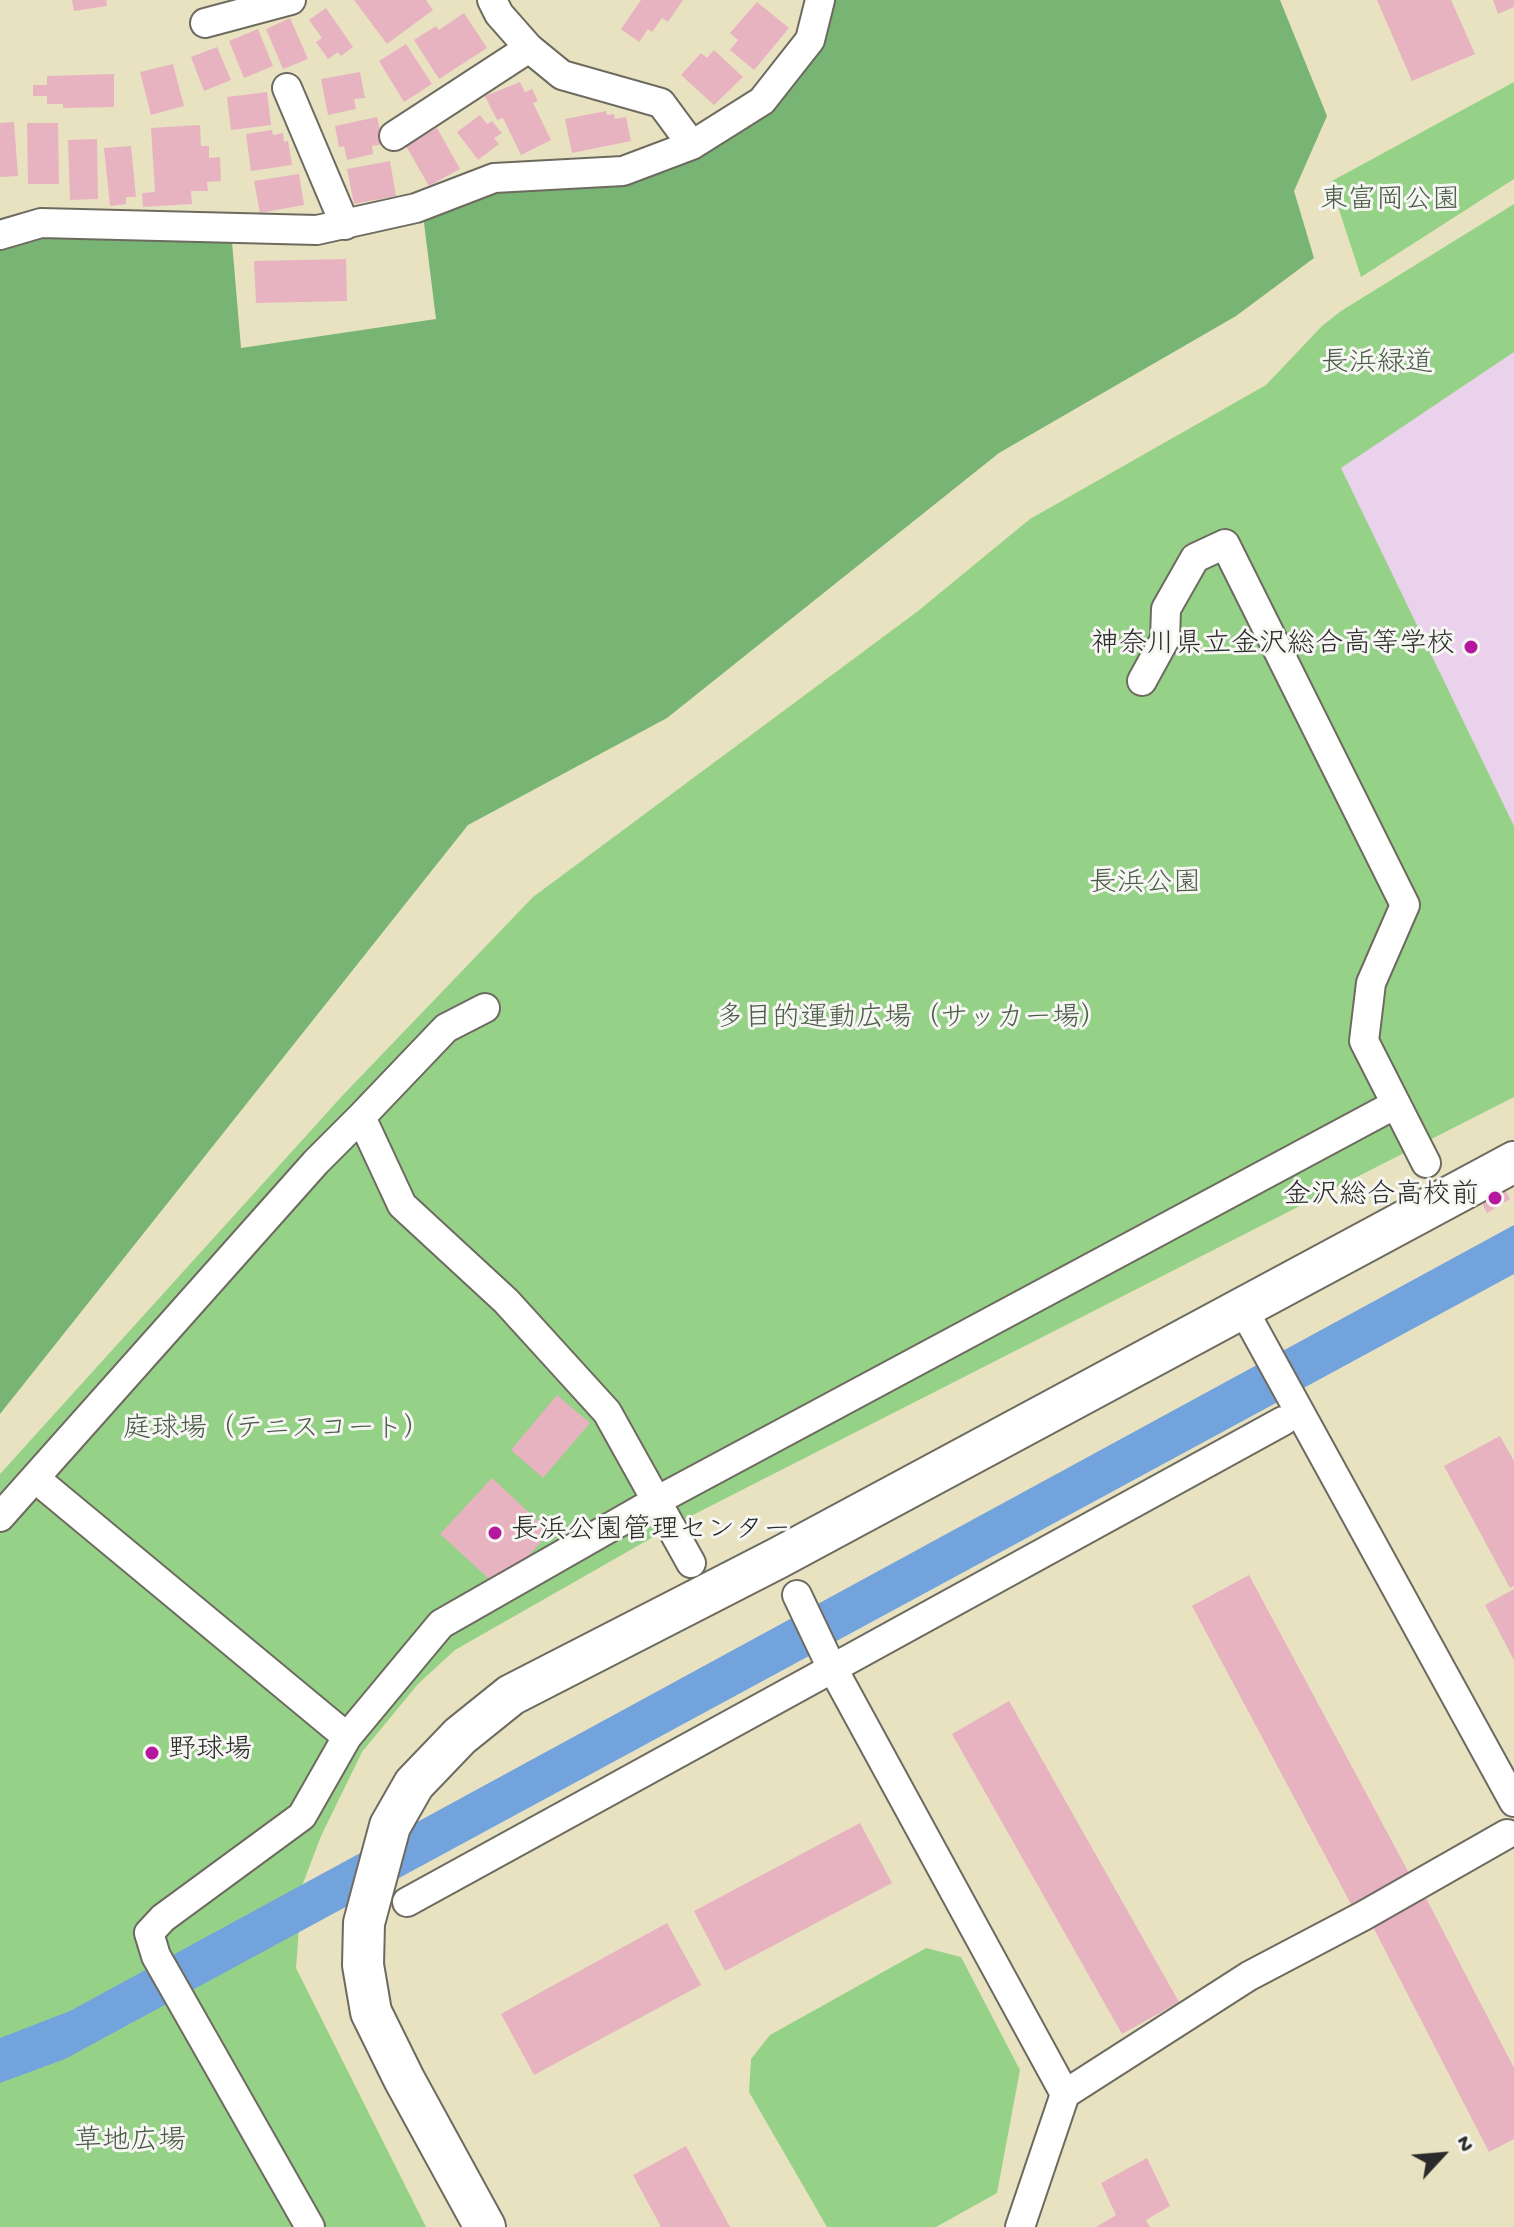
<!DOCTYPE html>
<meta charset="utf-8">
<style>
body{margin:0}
#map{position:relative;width:1514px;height:2227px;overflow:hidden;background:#e8e2c1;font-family:"Gochi Hand",sans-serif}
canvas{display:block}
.north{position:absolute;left:1402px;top:2115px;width:80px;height:80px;-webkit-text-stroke:6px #f6f6f2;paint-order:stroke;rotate:64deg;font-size:22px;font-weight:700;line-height:32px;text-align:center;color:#2b2b2b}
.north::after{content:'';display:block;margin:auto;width:28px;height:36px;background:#2b2b2b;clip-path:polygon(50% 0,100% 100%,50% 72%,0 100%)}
</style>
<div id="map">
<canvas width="1514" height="2227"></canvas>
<div class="north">N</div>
</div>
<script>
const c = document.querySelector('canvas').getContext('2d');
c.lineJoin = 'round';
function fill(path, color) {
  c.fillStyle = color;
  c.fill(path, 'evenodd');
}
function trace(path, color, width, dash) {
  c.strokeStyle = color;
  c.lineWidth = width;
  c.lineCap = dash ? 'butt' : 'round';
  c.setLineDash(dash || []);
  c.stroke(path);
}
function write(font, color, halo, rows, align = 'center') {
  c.font = font + ' "Gochi Hand","Klee One",sans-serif';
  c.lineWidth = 6;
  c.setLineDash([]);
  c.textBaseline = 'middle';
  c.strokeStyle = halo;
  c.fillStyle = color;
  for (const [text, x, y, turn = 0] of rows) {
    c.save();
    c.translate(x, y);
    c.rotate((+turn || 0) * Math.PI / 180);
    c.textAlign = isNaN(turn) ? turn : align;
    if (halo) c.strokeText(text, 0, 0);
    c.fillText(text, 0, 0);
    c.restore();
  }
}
fill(new Path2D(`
 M 1514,352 L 1514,826 L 1340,468 Z`), '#ead1ec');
fill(new Path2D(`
 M 1514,82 L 1514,179 L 1361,277 L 1330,182 Z
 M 1514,204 L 1514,352 L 1341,468 L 1514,826 L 1514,1097 L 683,1520 L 455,1650 L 418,1684 L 362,1752 L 321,1836 L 302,1886 L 296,1968 L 426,2227 L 0,2227 L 0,1474 L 343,1095 L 533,897 L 918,611 L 1030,519 L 1266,385 L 1322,326 L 1341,311 Z
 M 926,1948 L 961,1957 L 1020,2070 L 997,2193 L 936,2227 L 827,2227 L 749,2092 L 751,2059 L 770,2035 Z`), '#95d287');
fill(new Path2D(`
 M 829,0 L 1280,0 L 1327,116 L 1294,191 L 1314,258 L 1236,316 L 999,453 L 667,718 L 468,825 L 0,1414 L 0,248 L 41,232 L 232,242 L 241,348 L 436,319 L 423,215 L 494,187 L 623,180 L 768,105 Z`), '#78b474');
fill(new Path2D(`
 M 1514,1225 L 1514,1274 L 65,2059 L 0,2083 L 0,2038 L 70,2011 Z`), '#73a3dd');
fill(new Path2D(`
 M 72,0 L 106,0 L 107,6 L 74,11 Z
 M 354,0 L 426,0 L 433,10 L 387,44 Z
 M 641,0 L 683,0 L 668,22 L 662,18 L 652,32 L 648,29 L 639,42 L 621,29 Z
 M 1377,0 L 1451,0 L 1475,54 L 1412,81 Z
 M 1493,0 L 1514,0 L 1514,7 L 1498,14 Z
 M 757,2 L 789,28 L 754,70 L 730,50 L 738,40 L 730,33 Z
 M 326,8 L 353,47 L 341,56 L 338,52 L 328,59 L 316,42 L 322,38 L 309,20 Z
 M 464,13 L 487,48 L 439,79 L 414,40 L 436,26 L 439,30 Z
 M 290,18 L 308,59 L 283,69 L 266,29 Z
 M 258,29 L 273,66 L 244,78 L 229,41 Z
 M 406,44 L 432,84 L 404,102 L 379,61 Z
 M 217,47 L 231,80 L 204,91 L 191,57 Z
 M 714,50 L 743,77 L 714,105 L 681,75 L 701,53 L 707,58 Z
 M 173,64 L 184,106 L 151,115 L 140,72 Z
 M 360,72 L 365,98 L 354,99 L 356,109 L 328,115 L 321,79 Z
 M 114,74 L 114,107 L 63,108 L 63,104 L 47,104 L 47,96 L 33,96 L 33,85 L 47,85 L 47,76 Z
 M 520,82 L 525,92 L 532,89 L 538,101 L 533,103 L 551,140 L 521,155 L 503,118 L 497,120 L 485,96 Z
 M 267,92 L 271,125 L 231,130 L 227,97 Z
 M 606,111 L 607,115 L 614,114 L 615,119 L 626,117 L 631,141 L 572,153 L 565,119 Z
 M 480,115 L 487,124 L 492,121 L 502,133 L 494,138 L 499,144 L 478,160 L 457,132 Z
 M 377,117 L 383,144 L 372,146 L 373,154 L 347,160 L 344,146 L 339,147 L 335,126 Z
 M 14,122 L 18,176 L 0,177 L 0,123 Z
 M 27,123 L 58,123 L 59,184 L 28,184 Z
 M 200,125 L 201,146 L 209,146 L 209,158 L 220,157 L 221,181 L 207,182 L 208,191 L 191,191 L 192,204 L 143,207 L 142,193 L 155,192 L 151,128 Z
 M 437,128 L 460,169 L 429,186 L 406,146 Z
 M 272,130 L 273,135 L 283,133 L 284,142 L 288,141 L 292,165 L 251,171 L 246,134 Z
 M 97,139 L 98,199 L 70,200 L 68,140 Z
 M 131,146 L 136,197 L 126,197 L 126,204 L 110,206 L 104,148 Z
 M 390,161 L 396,196 L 354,204 L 347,169 Z
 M 299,174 L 304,205 L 260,213 L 254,181 Z
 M 346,259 L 347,301 L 256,303 L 254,261 Z
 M 1503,1186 L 1510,1199 L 1487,1213 L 1480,1199 Z
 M 557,1395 L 590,1423 L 543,1478 L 511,1450 Z
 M 1500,1436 L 1514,1461 L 1514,1586 L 1510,1588 L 1444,1466 Z
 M 492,1478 L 550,1532 L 499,1588 L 440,1534 Z
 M 1249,1575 L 1410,1875 L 1352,1906 L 1192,1606 Z
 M 1514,1589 L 1514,1660 L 1485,1605 Z
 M 1009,1701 L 1179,2002 L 1122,2034 L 952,1734 Z
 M 860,1823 L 892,1883 L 725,1971 L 694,1911 Z
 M 1426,1898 L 1514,2068 L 1514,2139 L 1489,2152 L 1372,1925 Z
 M 667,1923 L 701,1985 L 534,2075 L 501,2014 Z
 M 686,2146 L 730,2227 L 661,2227 L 633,2175 Z
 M 1147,2158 L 1170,2206 L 1146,2220 L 1150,2227 L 1096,2227 L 1116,2215 L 1101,2183 Z`), '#e7b3c1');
const street = new Path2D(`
 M 492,0 L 499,14 L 529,48 L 562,75 L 661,103 L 692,145
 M 205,23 L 291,0
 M 287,88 L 345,225
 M 394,136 L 529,48
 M 0,235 L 41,223 L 317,230 L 416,208 L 494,178 L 623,171 L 692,145 L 762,101 L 810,40 L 820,0
 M 1142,681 L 1165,639 L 1166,609 L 1195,558 L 1225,544 L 1405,905 L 1371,983 L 1364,1041 L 1426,1163
 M 485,1008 L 446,1028 L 361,1117 L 402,1205 L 506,1301 L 607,1412 L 691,1563
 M 1243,1309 L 1514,1802
 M 36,1479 L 347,1737
 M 0,1517 L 316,1162 L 361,1117
 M 797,1595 L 826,1656 L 1065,2094 L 1249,1976 L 1363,1916 L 1507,1834
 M 407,1902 L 1283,1421
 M 310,2227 L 156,1956 L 149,1933 L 163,1918 L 302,1816 L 347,1737 L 441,1624 L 658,1500 L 1396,1104
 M 1020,2227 L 1065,2094`);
const secondary = new Path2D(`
 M 485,2227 L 404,2079 L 371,2012 L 363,1965 L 364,1923 L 390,1826 L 414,1784 L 460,1736 L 511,1695 L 778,1558 L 1514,1162`);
trace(street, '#6d6b60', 32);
trace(secondary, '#6d6b60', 44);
trace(street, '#fff', 28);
trace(secondary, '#fff', 40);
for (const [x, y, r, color] of [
 [1471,647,8,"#b5179e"],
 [1495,1198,8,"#b5179e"],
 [495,1533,8,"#b5179e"],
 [152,1753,8,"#b5179e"]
]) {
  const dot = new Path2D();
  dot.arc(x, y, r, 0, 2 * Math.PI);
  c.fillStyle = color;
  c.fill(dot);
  trace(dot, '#f6f6f2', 3);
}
write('28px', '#4b5d47', '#f6f6f2', [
 ["東富岡公園",1390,203],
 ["長浜緑道",1377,366],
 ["長浜公園",1145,886],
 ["多目的運動広場（サッカー場）",912,1021],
 ["庭球場（テニスコート）",277,1432],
 ["草地広場",130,2144]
]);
write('28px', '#2b2b2b', '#f6f6f2', [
 ["神奈川県立金沢総合高等学校",1455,647],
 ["金沢総合高校前",1479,1198],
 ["長浜公園管理センター",511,1533,"left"],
 ["野球場",168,1753,"left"]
], 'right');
</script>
